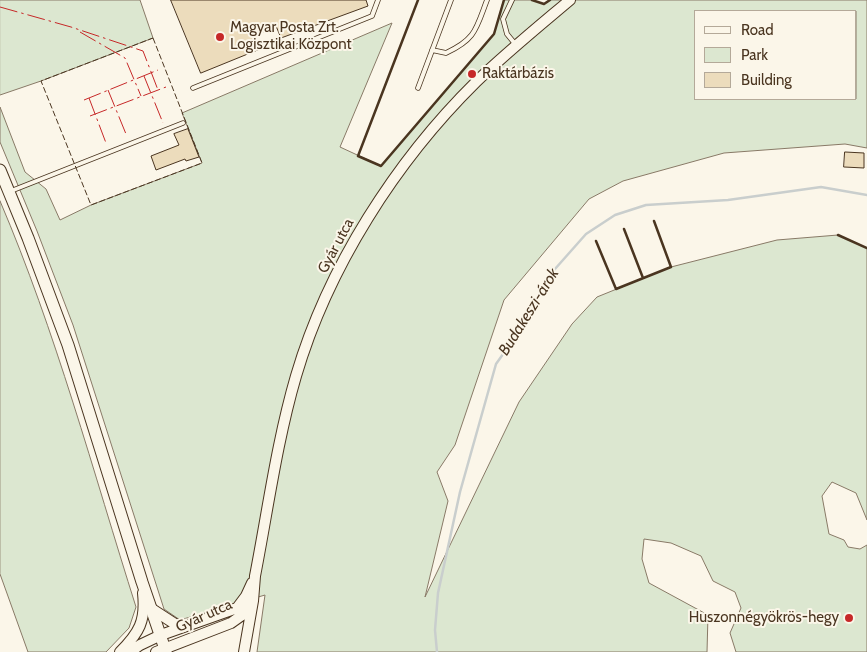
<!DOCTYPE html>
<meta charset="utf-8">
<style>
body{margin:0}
#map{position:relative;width:867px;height:652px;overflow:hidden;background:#fbf6e9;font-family:Cabin,sans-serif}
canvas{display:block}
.legend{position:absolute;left:694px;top:10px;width:162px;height:90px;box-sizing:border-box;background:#fbf6e9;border:1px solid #b4a999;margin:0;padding:6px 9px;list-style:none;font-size:15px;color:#4a3520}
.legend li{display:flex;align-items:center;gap:10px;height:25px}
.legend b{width:25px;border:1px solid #b4a999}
</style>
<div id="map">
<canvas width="867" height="652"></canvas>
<ul class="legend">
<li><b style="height:6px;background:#fbf6e9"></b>Road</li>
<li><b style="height:14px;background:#dce7d0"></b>Park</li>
<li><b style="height:14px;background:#ecdcbc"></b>Building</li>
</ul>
</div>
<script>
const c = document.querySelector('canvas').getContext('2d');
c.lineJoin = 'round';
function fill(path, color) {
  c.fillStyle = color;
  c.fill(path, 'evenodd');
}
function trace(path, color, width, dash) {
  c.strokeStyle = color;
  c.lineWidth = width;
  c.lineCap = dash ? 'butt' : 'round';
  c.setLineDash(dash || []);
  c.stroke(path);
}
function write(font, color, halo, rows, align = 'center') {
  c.font = font + ' Cabin,sans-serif';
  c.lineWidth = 4;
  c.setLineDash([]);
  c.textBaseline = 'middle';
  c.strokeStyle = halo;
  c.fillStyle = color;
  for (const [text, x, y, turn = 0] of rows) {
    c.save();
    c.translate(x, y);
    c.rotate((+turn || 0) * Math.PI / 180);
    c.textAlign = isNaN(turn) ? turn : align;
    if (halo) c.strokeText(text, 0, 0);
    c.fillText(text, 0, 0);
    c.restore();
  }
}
const green = new Path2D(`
 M 0,0 L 140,0 L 153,38 L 41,81 L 0,95 Z
 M 504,0 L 532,0 L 544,4 L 550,0 L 867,0 L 867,148 L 845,144 L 724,153 L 623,181 L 589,199 L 504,300 L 455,445 L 437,472 L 448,501 L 425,597 L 519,402 L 572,324 L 597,297 L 671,267 L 777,240 L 838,235 L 867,248 L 867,520 L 856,493 L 832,482 L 822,496 L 829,534 L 844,540 L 848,547 L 860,549 L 867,545 L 867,652 L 736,652 L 730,633 L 741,608 L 735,592 L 713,581 L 701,556 L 671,543 L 644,539 L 642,559 L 649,583 L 708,615 L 707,652 L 257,652 L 265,595 L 180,620 L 164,609 L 73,325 L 37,231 L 0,142 L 0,107 L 25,172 L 46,189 L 60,220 L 91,205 L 202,163 L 182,113 L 392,23 L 340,147 L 381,166 L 494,34 ZM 696,11 L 856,11 L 856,99 L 696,99 Z
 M 0,201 C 56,332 93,471 136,607 L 129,628 L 106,652 L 28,652 L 0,574 Z`);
fill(green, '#dce7d0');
trace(green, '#887966', 1);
trace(new Path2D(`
 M 437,652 L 435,630 L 438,593 L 460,492 L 496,364 L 528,319 L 547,278 L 586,234 L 615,215 L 646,205 L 728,200 L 821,187 L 867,195`), '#c9cecd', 2.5);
const building = new Path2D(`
 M 171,0 L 366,0 L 368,6 L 281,38 L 276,26 L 254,36 L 260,49 L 201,73 Z
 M 188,129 L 199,157 L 186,161 L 185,159 L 156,170 L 151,156 L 179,145 L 174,134 Z
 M 845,152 L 864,153 L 864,168 L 844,167 Z`);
fill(building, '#ecdcbc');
trace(building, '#4a3520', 1);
const lane = new Path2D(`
 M 512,0 L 503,19 L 507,34 L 516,45
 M 432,50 L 446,53 C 476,39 476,29 487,0
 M 193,88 L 372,16 L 378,0
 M 418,88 L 451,0
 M 11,191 L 183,123`);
const secondary = new Path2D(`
 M 152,609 L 175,624 L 187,625
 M 120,652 C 139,633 146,621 143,593
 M 130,652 L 140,645 L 161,635 L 237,608 L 246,596 L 252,583
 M 156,652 L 231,623 L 245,613 L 251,604
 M 244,652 L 253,601 L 255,576 C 268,509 277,441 296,376 C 328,267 396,161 476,82 C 506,53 538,27 570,0`);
const primary = new Path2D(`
 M 0,170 L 28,238 L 68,345 L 142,582 L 166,652`);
trace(lane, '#4a3520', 5.5);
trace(secondary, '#4a3520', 12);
trace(primary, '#4a3520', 13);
trace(lane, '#fbf6e9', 4);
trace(secondary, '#fbf6e9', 10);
trace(primary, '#fbf6e9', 11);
trace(new Path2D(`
 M 153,38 L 202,163 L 91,205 L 41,81 Z`), '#4a3520', 1, [6, 2.5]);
trace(new Path2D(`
 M 418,0 L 358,156 L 381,166 L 494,34 L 504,0
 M 532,0 L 544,4 L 550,0
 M 624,229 L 643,278
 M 838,235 L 867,248
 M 596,241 L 616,289 L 671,267 L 654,221`), '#4a3520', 2.5);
trace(new Path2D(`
 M 0,7 L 71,27 L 143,51 L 158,90
 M 80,32 L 125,58 L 141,96
 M 144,76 L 163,123
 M 108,90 L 126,134
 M 89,98 L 106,143
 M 84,100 L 158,70
 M 90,116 L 166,87`), '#c62828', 1, [18, 4, 2.5, 4]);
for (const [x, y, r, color] of [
 [220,37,5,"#c62828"],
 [472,74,5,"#c62828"],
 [849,618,5,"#c62828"]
]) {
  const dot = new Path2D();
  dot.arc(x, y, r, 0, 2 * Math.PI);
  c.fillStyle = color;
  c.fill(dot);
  trace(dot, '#fbf6e9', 2);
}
write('15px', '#4a3520', '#fbf6e9', [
 ["Magyar Posta Zrt.",230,28],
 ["Logisztikai Központ",230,45],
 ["Raktárbázis",482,74],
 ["Huszonnégyökrös-hegy",839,618,"right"]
], 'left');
write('15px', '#4a3520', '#fbf6e9', [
 ["Gyár utca",336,246,-62],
 ["Gyár utca",204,616,-24]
]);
write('italic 16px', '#4a3520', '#fbf6e9', [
 ["Budakeszi-árok",529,312,-58]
]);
</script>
